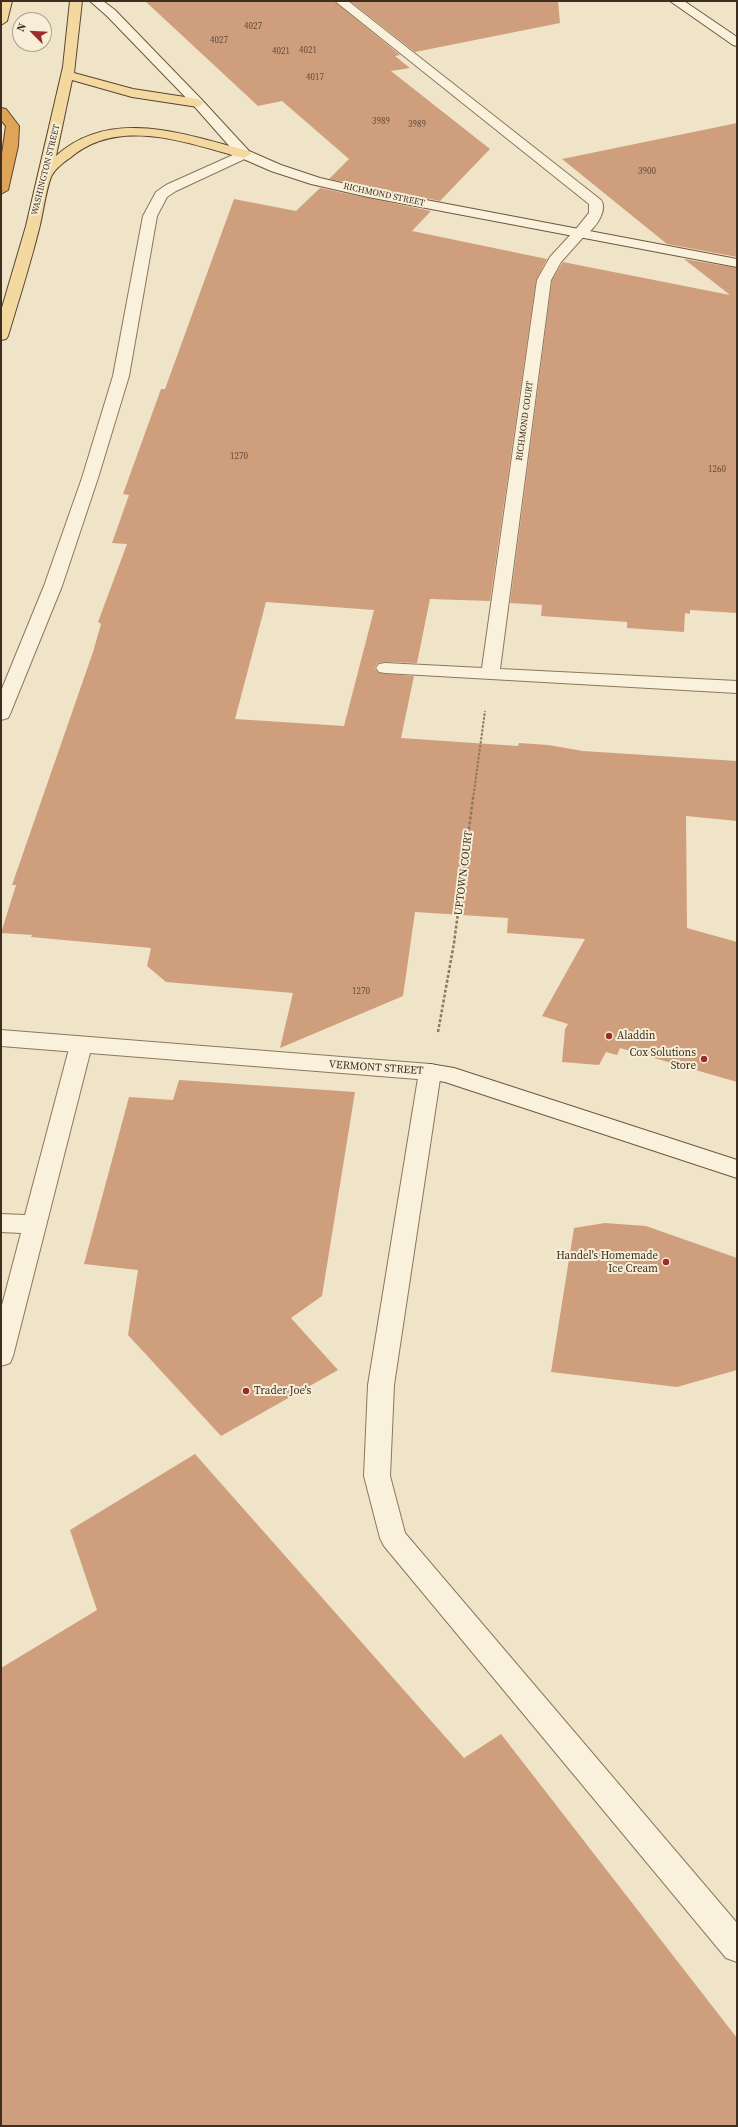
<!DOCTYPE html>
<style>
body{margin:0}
#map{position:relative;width:738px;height:2127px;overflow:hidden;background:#f0e4c8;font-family:"Source Serif 4",serif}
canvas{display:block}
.frame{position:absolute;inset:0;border:2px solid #3d2e20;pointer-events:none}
.north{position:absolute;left:12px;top:12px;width:40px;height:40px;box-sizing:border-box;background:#f7eed8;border:1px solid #ada18e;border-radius:50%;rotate:294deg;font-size:11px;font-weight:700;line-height:16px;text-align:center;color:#3d2e20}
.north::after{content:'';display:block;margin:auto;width:14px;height:18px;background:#9e2a2b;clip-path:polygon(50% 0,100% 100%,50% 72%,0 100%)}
</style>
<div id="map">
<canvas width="738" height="2127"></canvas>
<div class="frame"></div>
<div class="north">N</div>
</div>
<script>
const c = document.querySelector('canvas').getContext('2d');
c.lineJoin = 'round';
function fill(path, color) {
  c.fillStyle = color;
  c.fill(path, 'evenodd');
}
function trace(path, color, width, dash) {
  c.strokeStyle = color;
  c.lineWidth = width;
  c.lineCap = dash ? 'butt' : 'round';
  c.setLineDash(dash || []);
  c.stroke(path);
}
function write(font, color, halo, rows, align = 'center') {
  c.font = font + ' "Source Serif 4",serif';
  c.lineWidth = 4;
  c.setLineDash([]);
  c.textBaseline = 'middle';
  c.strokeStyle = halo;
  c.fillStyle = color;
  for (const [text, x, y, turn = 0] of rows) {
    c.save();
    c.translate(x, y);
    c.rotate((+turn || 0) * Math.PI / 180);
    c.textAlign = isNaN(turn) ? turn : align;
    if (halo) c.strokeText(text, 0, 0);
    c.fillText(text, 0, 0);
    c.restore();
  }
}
fill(new Path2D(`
 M 145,1 L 334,1 L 400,55 L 395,56 L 410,68 L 391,71 L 490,149 L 440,201 L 329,179 L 349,159 L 282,101 L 258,106 Z
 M 350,1 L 558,1 L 560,23 L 415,52 Z
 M 737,123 L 737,257 L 667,244 L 562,159 Z
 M 320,188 L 431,211 L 412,231 L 547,259 L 536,280 L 490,601 L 430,599 L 417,663 L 385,662 L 378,663 L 374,668 L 379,673 L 414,676 L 401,738 L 518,746 L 519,743 L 548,745 L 583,751 L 737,761 L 737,821 L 686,816 L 687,928 L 737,942 L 737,1082 L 620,1048 L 617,1055 L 606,1052 L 599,1065 L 562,1062 L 565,1029 L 568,1024 L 542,1016 L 585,939 L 507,933 L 508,918 L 415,912 L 403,996 L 280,1048 L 293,993 L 166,982 L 147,966 L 151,948 L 31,937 L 32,935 L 1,933 L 16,885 L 12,885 L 93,652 L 101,624 L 98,622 L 127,544 L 112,543 L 129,495 L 123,494 L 161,389 L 165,389 L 234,199 L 296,211 ZM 266,602 L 374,610 L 344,726 L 235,719 Z
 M 684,259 L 737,268 L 737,613 L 690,610 L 690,614 L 685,613 L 684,632 L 627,628 L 627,622 L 541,616 L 542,605 L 510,603 L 552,280 L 563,262 L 730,295 Z
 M 179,1080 L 355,1092 L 322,1296 L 291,1318 L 338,1370 L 221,1436 L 128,1335 L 138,1270 L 84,1264 L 129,1097 L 173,1100 Z
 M 605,1223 L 646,1226 L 737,1258 L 737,1370 L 677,1387 L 551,1372 L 574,1228 Z
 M 195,1454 L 464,1758 L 501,1734 L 737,2038 L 737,2126 L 1,2126 L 1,1668 L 97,1610 L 70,1530 Z`), '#cf9f7d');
const lane = new Path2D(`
 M 335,1 L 348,1 L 601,200 C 609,212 591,235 579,238 L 572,234 L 589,213 L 589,204 Z
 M 244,150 L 251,154 L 249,157 L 176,191 L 167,197 L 157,216 L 129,376 L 98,478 L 62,586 L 10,714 L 8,718 L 1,720 L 1,691 L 44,586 L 82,478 L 113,376 L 143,216 L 156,192 L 166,185 Z
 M 81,1037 L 89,1039 L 92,1045 L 13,1356 L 10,1363 L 1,1366 L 1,1309 L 21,1233 L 1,1232 L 1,1214 L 25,1215 L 70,1045 L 73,1039 Z
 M 430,1064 L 438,1066 L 441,1072 L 394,1385 L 390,1476 L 405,1533 L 737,1923 L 737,1962 L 726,1958 L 384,1546 L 380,1538 L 364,1476 L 368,1385 L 419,1072 L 422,1066 Z`);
const street = new Path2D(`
 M 579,230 L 586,234 L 561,262 L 551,280 L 500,669 L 737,681 L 737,693 L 385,673 L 379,672 L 376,668 L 379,664 L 385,663 L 482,668 L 537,280 L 550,257 L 574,231 Z
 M 1,1030 L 430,1064 L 438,1066 L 441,1072 L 438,1078 L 430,1080 L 1,1046 Z`);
const secondary = new Path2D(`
 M 90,1 L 103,1 L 115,10 L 202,100 L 249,151 L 281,165 L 320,178 L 368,189 L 737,259 L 737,267 L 368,197 L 311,184 L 271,171 L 239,157 L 194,106 L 107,16 Z
 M 670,1 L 684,1 L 737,37 L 737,46 L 733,45 Z
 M 430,1064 L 454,1068 L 737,1160 L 737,1178 L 445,1082 L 422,1078 L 419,1072 L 422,1066 Z`);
const primary = new Path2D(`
 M 1,1 L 12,1 L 7,21 L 1,25 Z
 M 70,1 L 82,1 L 74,73 L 133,89 L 198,99 L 204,103 L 198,107 L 132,97 L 72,80 L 56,156 C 111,106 186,135 249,151 L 251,154 L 244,158 C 189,144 119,115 70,158 C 64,162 56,168 52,175 C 47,184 43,213 40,225 C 31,262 19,299 8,336 L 6,339 L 1,340 L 1,311 L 26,226 L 63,67 Z`);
const highway = new Path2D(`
 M 1,108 L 6,109 L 19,126 L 18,146 L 8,190 L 1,194 L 1,161 L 6,126 L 1,120 Z`);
trace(lane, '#8d765c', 2);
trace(street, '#8d765c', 2);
trace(secondary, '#6f573f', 2);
trace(primary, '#5b4430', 2);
trace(highway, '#5b4430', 2);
trace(new Path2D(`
 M 473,799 L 485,711`), '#8d765c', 2, [2.5, 1.5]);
trace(new Path2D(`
 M 438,1032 L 454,943 L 473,798`), '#8d765c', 2.5, [3, 2]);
fill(lane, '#faf1dc');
fill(street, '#faf1dc');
fill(secondary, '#faf1dc');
fill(primary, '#f3d9a0');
fill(highway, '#e0a458');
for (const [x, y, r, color] of [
 [609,1036,4,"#9e2a2b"],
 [704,1059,4,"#9e2a2b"],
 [666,1262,4,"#9e2a2b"],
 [246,1391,4,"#9e2a2b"]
]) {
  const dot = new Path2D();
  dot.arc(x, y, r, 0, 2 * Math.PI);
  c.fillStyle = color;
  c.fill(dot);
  trace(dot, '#f7eed8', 1.5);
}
write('9px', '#624a37', null, [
 ["4027",253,27],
 ["4027",219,41],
 ["4021",308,51],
 ["4021",281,52],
 ["4017",315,78],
 ["3989",381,122],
 ["3989",417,125],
 ["3900",647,172],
 ["1270",239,457],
 ["1260",717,470],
 ["1270",361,992]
]);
write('9px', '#3d2e20', '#f7eed8', [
 ["WASHINGTON STREET",46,170,-76],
 ["RICHMOND STREET",384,195,12],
 ["RICHMOND COURT",525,421,-82]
]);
write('11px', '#3d2e20', '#f7eed8', [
 ["UPTOWN COURT",464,873,-83],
 ["VERMONT STREET",376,1068,4]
]);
write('11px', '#3d2e20', '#f7eed8', [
 ["Aladdin",617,1036],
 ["Cox Solutions",696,1053,"right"],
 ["Store",696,1066,"right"],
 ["Handel's Homemade",658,1256,"right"],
 ["Ice Cream",658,1269,"right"],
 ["Trader Joe's",254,1391]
], 'left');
</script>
